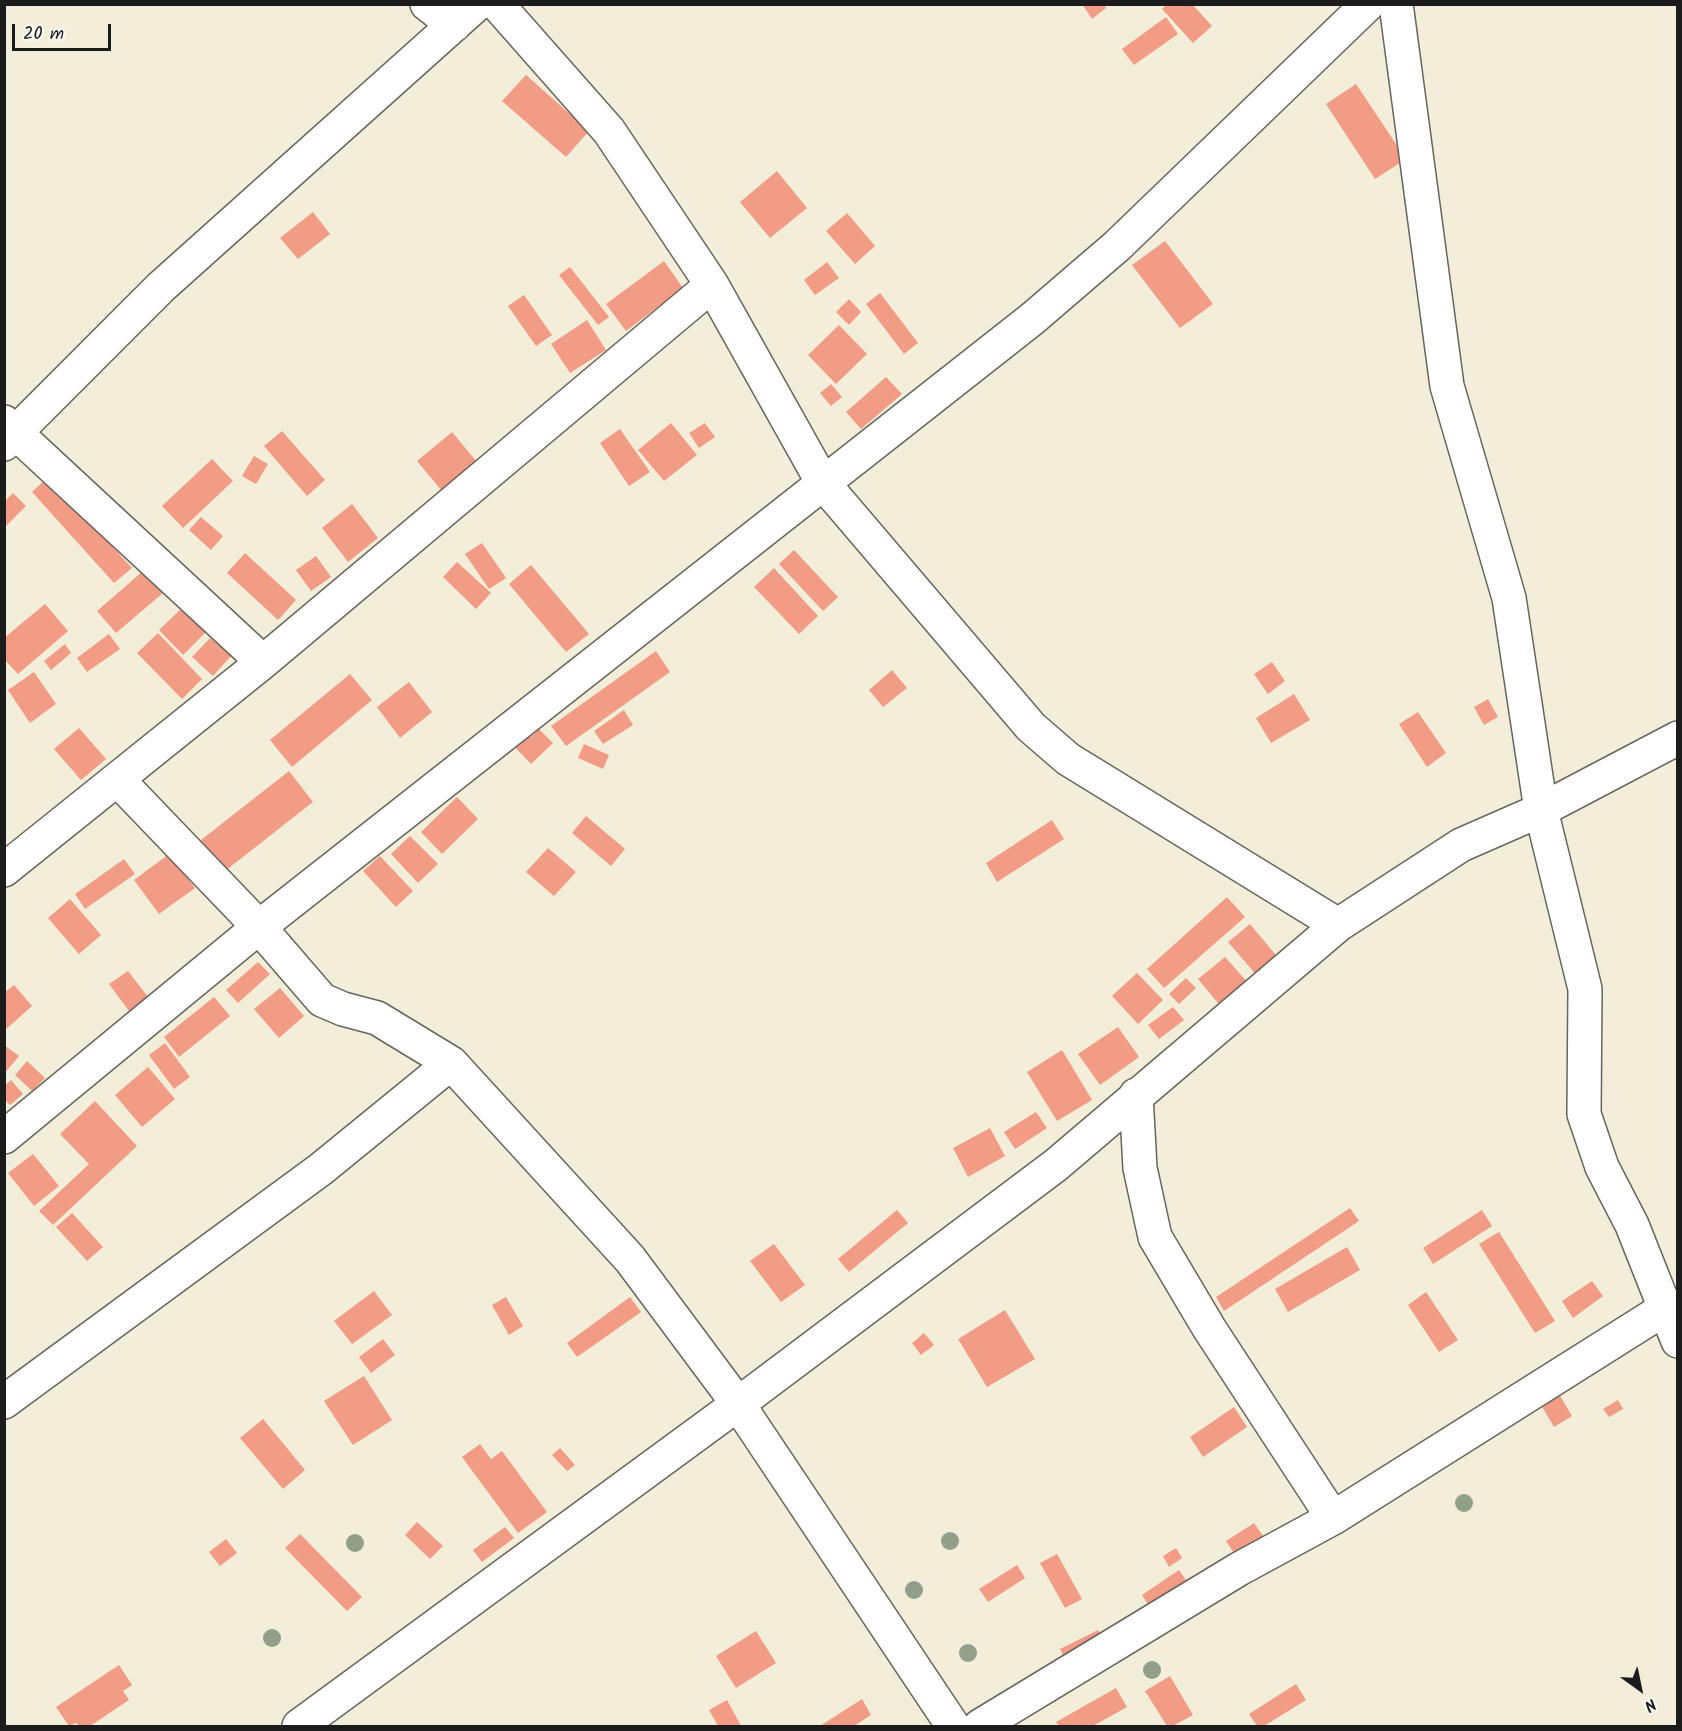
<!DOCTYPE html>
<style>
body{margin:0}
#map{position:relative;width:1682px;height:1731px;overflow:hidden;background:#f2eed9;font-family:Kalam,sans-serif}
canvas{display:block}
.frame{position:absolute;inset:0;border:6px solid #1c1c1c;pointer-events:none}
.north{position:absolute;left:1610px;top:1659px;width:60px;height:60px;-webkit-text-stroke:4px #fdfcf7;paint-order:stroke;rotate:147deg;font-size:16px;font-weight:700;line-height:24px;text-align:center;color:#1c1c1c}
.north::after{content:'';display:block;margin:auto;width:21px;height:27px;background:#1c1c1c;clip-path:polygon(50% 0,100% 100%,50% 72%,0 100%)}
.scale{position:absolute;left:12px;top:24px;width:99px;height:27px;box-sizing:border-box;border:3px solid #1c1c1c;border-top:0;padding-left:8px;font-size:18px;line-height:21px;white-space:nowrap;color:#1c1c1c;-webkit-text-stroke:4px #fdfcf7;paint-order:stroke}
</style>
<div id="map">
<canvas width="1682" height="1731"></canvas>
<div class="frame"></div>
<div class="north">N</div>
<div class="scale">20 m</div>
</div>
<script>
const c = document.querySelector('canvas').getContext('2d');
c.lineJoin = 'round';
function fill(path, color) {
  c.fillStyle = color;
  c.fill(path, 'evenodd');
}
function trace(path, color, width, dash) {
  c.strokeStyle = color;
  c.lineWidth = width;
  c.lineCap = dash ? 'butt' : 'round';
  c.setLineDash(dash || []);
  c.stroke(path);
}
fill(new Path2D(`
 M 1082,4 L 1104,4 L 1106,8 L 1092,19 Z
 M 1167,4 L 1192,4 L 1212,26 L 1193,43 L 1162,9 Z
 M 1166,17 L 1178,34 L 1134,65 L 1122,49 Z
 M 526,75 L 589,131 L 566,157 L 502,101 Z
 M 1356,84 L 1406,159 L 1375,179 L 1326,104 Z
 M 777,171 L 807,208 L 770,238 L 740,202 Z
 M 313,212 L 330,234 L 298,259 L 280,238 Z
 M 847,213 L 875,246 L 855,264 L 826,231 Z
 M 1165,241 L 1213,304 L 1180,328 L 1132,265 Z
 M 664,261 L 683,288 L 626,331 L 606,304 Z
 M 827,262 L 839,278 L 815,295 L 804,280 Z
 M 570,267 L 609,317 L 598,325 L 559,275 Z
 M 880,293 L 918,343 L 904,354 L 866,304 Z
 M 524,295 L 552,335 L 536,346 L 508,306 Z
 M 849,299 L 861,312 L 849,325 L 836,312 Z
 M 587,320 L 606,350 L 570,373 L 551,344 Z
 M 839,325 L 867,354 L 836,384 L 808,355 Z
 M 886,377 L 902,394 L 861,429 L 846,412 Z
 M 831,384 L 842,397 L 831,406 L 820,393 Z
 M 671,423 L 697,455 L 664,481 L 638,450 Z
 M 705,423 L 715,437 L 699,448 L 689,433 Z
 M 620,429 L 650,472 L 629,486 L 600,443 Z
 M 282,431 L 325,480 L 307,496 L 264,446 Z
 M 452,432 L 477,462 L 442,491 L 417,461 Z
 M 254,456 L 268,464 L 256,484 L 242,476 Z
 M 212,459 L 233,481 L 183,528 L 162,506 Z
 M 48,477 L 132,568 L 114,583 L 32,492 Z
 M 13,493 L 26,506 L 4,528 L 4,502 Z
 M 352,504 L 378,538 L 348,562 L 322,528 Z
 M 201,517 L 223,536 L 211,550 L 189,530 Z
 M 482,543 L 506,578 L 489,589 L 465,554 Z
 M 794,550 L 838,597 L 823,611 L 779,564 Z
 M 245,553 L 296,600 L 278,620 L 227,573 Z
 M 316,556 L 331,577 L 311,591 L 296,570 Z
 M 457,562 L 491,593 L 476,609 L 443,577 Z
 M 531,565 L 589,634 L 566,652 L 509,584 Z
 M 774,568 L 818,616 L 799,634 L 754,587 Z
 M 143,571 L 163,593 L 116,633 L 97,611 Z
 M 45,604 L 68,631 L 18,674 L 4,659 L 4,638 Z
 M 183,607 L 207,631 L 183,655 L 159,630 Z
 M 158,633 L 202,679 L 182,699 L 137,653 Z
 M 109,634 L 120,649 L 87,672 L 77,658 Z
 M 210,638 L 231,656 L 213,676 L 192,657 Z
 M 65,644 L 71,653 L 51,670 L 44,661 Z
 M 656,651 L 670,672 L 566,746 L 551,726 Z
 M 1272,662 L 1285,681 L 1268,694 L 1254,674 Z
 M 892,670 L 907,688 L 883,707 L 869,690 Z
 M 34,672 L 56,704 L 30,723 L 8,690 Z
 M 350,674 L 372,700 L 292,767 L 270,740 Z
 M 409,682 L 432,712 L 400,738 L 377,707 Z
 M 1294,694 L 1310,720 L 1271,743 L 1256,718 Z
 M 1488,699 L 1498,717 L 1484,725 L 1474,707 Z
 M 624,710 L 633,725 L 603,744 L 594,731 Z
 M 1418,712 L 1446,753 L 1427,767 L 1399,724 Z
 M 521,726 L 531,737 L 539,729 L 553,743 L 531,764 L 507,739 Z
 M 79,728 L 106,759 L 81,780 L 54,749 Z
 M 584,744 L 609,755 L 603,769 L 578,758 Z
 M 289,771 L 313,802 L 225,871 L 201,840 Z
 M 457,797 L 478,819 L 442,854 L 421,832 Z
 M 586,816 L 625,849 L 611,866 L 572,833 Z
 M 1052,820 L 1064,839 L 997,882 L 986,863 Z
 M 410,836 L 438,864 L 418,883 L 391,854 Z
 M 548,848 L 576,872 L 554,896 L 526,872 Z
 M 169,854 L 195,888 L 159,914 L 134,880 Z
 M 380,856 L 413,891 L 396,907 L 363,871 Z
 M 124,859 L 135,874 L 85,909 L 75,894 Z
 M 1227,897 L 1245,917 L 1164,988 L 1147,969 Z
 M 70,899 L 101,935 L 79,954 L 48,918 Z
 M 1250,924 L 1280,960 L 1259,978 L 1228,942 Z
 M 1225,957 L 1250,985 L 1223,1009 L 1198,979 Z
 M 258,962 L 270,974 L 238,1003 L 226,990 Z
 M 128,971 L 148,997 L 129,1011 L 109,984 Z
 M 1137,973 L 1163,1000 L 1138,1024 L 1112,996 Z
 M 1186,978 L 1196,988 L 1179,1004 L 1169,994 Z
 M 14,985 L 32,1006 L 4,1031 L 4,993 Z
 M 280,988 L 304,1016 L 279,1038 L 254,1009 Z
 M 214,997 L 230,1016 L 179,1057 L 164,1037 Z
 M 1173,1007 L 1184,1020 L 1159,1039 L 1148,1025 Z
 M 1118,1027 L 1139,1057 L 1100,1085 L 1078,1054 Z
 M 165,1043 L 190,1077 L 174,1089 L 149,1055 Z
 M 4,1045 L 19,1056 L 4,1074 Z
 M 1062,1050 L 1092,1100 L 1057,1121 L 1027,1072 Z
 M 27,1061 L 45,1078 L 32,1091 L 15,1075 Z
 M 148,1067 L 175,1099 L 142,1127 L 115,1095 Z
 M 11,1080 L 23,1094 L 10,1105 L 4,1099 L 4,1086 Z
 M 95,1101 L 137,1146 L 53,1225 L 39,1211 L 89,1164 L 60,1134 Z
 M 1036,1112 L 1047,1128 L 1015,1149 L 1004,1132 Z
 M 990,1128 L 1005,1156 L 968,1177 L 953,1148 Z
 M 33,1154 L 59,1186 L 34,1206 L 8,1173 Z
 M 1350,1208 L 1359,1221 L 1224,1311 L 1216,1297 Z
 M 897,1210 L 908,1223 L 849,1272 L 838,1259 Z
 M 1482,1210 L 1492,1226 L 1433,1264 L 1423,1248 Z
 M 72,1213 L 103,1247 L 87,1261 L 56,1227 Z
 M 1499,1232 L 1555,1321 L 1535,1333 L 1479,1244 Z
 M 774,1244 L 805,1285 L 781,1302 L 750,1261 Z
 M 1347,1247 L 1360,1270 L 1288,1312 L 1275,1289 Z
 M 1592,1281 L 1603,1296 L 1573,1318 L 1562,1301 Z
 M 374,1291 L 392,1315 L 352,1344 L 334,1321 Z
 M 1426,1292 L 1458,1340 L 1439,1352 L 1408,1305 Z
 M 506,1297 L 523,1326 L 509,1335 L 492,1305 Z
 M 630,1297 L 641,1312 L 577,1357 L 567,1343 Z
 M 1005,1310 L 1035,1359 L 987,1387 L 958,1339 Z
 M 924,1333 L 934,1345 L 921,1355 L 912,1343 Z
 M 383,1339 L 395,1355 L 371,1373 L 359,1357 Z
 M 364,1376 L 392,1420 L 353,1445 L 324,1401 Z
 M 1559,1394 L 1572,1416 L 1554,1427 L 1541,1405 Z
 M 1618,1400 L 1623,1409 L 1609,1417 L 1603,1409 Z
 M 1234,1407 L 1247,1427 L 1203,1457 L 1190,1437 Z
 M 263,1419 L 305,1470 L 283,1489 L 240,1438 Z
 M 480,1444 L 491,1459 L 502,1451 L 547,1512 L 518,1533 L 462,1457 Z
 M 560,1448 L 575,1465 L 567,1471 L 552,1455 Z
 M 417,1522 L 443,1546 L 430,1559 L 405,1535 Z
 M 1254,1523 L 1266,1540 L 1238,1559 L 1226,1541 Z
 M 505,1527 L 514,1538 L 482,1562 L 473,1550 Z
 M 300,1534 L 362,1597 L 347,1611 L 285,1548 Z
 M 226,1539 L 237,1553 L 220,1566 L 209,1552 Z
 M 1176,1548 L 1182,1558 L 1169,1567 L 1163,1556 Z
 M 1057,1554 L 1082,1599 L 1065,1608 L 1040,1563 Z
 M 1017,1565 L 1025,1578 L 988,1602 L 979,1589 Z
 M 1179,1570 L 1188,1583 L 1150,1608 L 1142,1595 Z
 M 1098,1630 L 1105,1642 L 1067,1662 L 1060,1649 Z
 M 756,1631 L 776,1663 L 736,1688 L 716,1656 Z
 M 119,1665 L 132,1685 L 123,1691 L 129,1700 L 90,1726 L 79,1726 L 76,1723 L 69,1726 L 56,1707 Z
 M 1170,1676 L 1193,1715 L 1173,1726 L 1167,1726 L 1145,1691 Z
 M 1296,1684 L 1306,1700 L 1264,1726 L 1257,1726 L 1249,1714 Z
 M 1116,1688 L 1127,1707 L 1093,1726 L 1059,1726 L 1056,1722 Z
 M 862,1699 L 871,1715 L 854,1726 L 820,1726 Z
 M 727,1700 L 741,1726 L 718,1726 L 709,1710 Z`), '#f29b85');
const minor = new Path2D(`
 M 427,4 L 454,25
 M 1396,4 L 1447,386 L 1509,598 L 1541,810 L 1678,738
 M 712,285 L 823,483 L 1031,727 L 1068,759 L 1338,925
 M 4,422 L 263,662
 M 4,444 L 161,287 L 477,4
 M 118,780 L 259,927 L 322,1000 L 343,1009 L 377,1018 L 451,1063 L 630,1259 L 738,1404 L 953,1726
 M 4,870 L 263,662 L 712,285 L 609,131 L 497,4
 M 1136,1095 L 1140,1168 L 1155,1237 L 1209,1328 L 1333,1518
 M 4,1137 L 259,927 L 1032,319 L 1117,246 L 1368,4
 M 4,1402 L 321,1169 L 451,1063
 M 299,1726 L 738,1404 L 1056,1165 L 1338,925 L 1461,845 L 1541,810 L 1585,989 L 1584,1114 L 1602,1167 L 1632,1225 L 1678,1341
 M 980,1726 L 1239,1569 L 1333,1518 L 1666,1308 L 1678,1306`);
trace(minor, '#67665e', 36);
trace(minor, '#fff', 33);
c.fillStyle = '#93a089';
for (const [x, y] of [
 [1464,1503],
 [950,1541],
 [355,1543],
 [914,1590],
 [272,1638],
 [968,1653],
 [1152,1670]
]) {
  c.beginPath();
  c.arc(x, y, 9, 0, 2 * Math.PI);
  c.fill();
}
</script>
